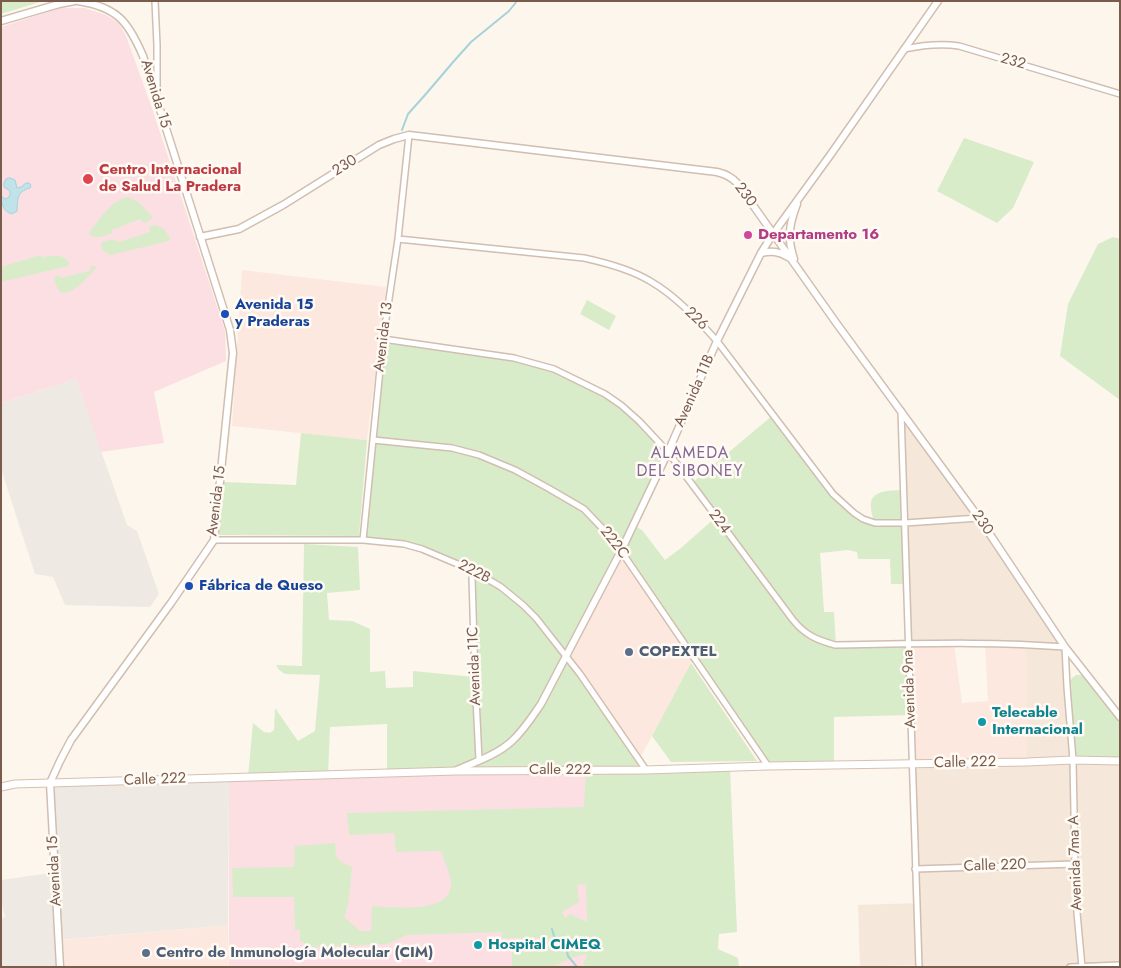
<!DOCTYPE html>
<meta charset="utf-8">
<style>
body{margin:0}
#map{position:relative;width:1121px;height:968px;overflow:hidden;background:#fdf6ec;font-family:Jost,sans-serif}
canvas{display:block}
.frame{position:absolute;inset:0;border:2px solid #7a5c4d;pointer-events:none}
</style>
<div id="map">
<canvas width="1121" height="968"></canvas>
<div class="frame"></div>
</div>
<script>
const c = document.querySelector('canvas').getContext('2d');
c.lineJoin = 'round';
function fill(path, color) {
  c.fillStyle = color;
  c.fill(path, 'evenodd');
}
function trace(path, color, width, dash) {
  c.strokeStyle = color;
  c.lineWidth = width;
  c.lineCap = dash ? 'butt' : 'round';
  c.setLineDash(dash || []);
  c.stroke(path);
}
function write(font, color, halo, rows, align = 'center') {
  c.font = font + ' Jost,sans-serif';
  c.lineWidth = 5;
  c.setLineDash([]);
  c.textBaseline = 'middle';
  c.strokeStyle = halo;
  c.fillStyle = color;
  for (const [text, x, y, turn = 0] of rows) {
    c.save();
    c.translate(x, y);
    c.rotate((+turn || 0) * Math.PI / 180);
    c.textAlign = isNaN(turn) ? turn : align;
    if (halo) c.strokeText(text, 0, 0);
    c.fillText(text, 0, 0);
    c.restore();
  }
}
fill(new Path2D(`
 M 901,411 L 1065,647 L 1067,687 L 1120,761 L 1120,967 L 919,967 L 918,965 L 860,967 L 858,905 L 917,903 L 912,764 L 973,763 L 1025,644 L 908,644 Z`), '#f5e8da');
fill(new Path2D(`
 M 242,270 L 386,287 L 367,440 L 232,426 Z
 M 621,551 L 694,658 L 639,760 L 566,657 Z
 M 954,643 L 962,703 L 988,701 L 985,643 L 1026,644 L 1027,762 L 912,764 L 908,644 Z
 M 228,925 L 229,967 L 64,967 L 63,940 Z`), '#fde8e0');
fill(new Path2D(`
 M 76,379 L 127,525 L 137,531 L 159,594 L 150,607 L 65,605 L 53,577 L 35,574 L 1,469 L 1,403 Z
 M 229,777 L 228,925 L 59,940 L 60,967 L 1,967 L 1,918 L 5,917 L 1,901 L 1,880 L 50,873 L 58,931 L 50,783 Z`), '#efe9e4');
fill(new Path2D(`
 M 60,8 L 85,8 L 106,15 L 119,23 L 126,36 L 153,111 L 225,331 L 226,361 L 154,392 L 164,443 L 101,452 L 76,379 L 1,403 L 1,27 Z
 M 586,770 L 608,967 L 229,967 L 229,777 Z`), '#fbdfe3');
fill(new Path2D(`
 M 1,1 L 43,1 L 1,14 Z
 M 964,138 L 1034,162 L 1013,208 L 997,223 L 937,191 Z
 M 127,197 C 138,199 144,208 152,216 L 151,220 L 144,223 L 140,219 L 112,230 L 112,233 C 105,236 94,241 89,233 L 91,230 C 101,218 111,201 127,197 Z
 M 155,225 C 163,227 167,232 170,238 L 169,241 L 110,255 C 105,252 100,250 101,244 L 103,242 L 113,239 L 119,242 L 150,232 L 149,227 Z
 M 1113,237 L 1120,239 L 1120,400 L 1060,356 L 1068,304 L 1098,244 Z
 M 41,255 L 42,258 C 52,255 63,253 69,263 L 68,266 L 1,282 L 1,267 Z
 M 93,266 L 97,266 C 91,274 67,303 58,289 C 56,286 55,281 54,277 L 59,275 L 61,278 L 90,271 L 90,268 Z
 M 587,300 L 616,316 L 609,330 L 580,314 Z
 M 383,339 L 480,353 L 554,369 L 621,405 L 668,452 L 633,525 L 642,530 L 665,560 L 681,548 L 716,517 L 691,484 L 773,415 L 833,494 L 854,513 L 874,523 C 873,517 870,509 871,502 C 874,489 893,491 904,490 L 907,584 L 891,584 L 890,559 L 858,559 L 857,552 L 848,550 L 820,553 L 824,612 L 834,612 L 836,645 L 908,644 L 911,715 L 834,717 L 834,765 L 768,766 L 621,552 L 566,657 L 646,770 L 730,767 L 737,932 L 719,934 L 718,949 L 738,958 L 739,967 L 583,967 L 587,954 L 574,957 L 552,967 L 512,967 L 512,952 L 548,951 L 548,938 L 502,938 L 502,932 L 407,935 L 387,944 L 313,947 L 300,941 L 300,930 L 295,930 L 294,897 L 233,897 L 232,868 L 294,867 L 295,846 L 335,843 L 336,856 L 341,862 L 352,867 L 348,905 L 344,917 L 360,931 L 371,931 L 372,906 C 391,907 451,915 451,884 C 451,873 444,861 441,851 L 396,852 L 394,833 L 349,835 L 347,813 L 584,807 L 586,771 L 387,773 L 387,724 L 330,727 L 328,775 L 248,777 L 253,723 L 264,732 L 270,733 L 274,730 L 275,708 L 298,741 L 315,731 L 320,675 L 285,674 L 279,670 L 276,665 L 302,666 L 304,544 L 358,547 L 360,590 L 327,593 L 329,620 L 352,621 L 370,629 L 370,672 L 385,671 L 386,688 L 413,687 L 413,671 L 474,677 L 474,571 L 422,549 L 363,540 ZM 586,884 L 587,922 L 570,914 L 565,918 L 562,912 L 579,902 L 577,885 Z
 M 301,433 L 367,440 L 359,536 L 219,535 L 224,482 L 296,485 Z
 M 691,663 L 757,761 L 671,762 L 652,736 Z
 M 1076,675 L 1081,675 L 1089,677 L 1120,717 L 1120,761 L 1073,760 L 1067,687 L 1072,678 Z`), '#d8ecc9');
const water = new Path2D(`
 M 10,178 L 15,180 L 17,188 L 21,187 L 26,183 L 29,183 L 31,185 L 30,188 C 16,192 18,199 17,211 L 12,214 C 4,212 1,204 1,196 L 5,199 L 8,198 L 10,195 L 10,191 L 4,187 L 4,183 L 6,179 Z`);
fill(water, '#bfe3e8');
trace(water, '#a5d3da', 1);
trace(new Path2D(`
 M 402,130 L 408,114 L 425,95 L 454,61 L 471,42 L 509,11 L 517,1
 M 552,929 L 554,936 L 561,940 L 566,946 L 568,956 L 577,967`), '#a5d3da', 2);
const minor = new Path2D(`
 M 155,1 L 157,45 L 157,93
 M 904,49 C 923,45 940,43 959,46 L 1120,94
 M 398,239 L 584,258 C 607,263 630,269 650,281 C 676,296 697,319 717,341 L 833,494 L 854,513 L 863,519 L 875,523 L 905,523 L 979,518
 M 383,339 L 514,358 L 554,369 L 605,394 L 621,405 L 639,421 L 668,452 L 793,620 C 805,635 817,640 835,645 C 912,644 989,641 1065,647 L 1067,687 L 1073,760 L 1075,864 L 1077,913 L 1082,967
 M 901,411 L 919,967
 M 373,440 L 452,448 L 479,455 L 515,470 L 548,488 L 584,509 L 603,529 L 621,551 L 768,766
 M 214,540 L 363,540 L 404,544 L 422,549 L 474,571 L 501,587 L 523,605 L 536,618 L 580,674 L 646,770
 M 363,540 L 383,339 L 398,239 L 409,135
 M 474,571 L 472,578 L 475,677 L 479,760
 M 915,869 L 1075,864
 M 1070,967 L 1120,965`);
const tertiary = new Path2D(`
 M 1,21 L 59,4 L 75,1
 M 200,237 L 239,229 L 283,205 L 379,145 L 394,139 L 409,135 L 717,172 C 726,174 732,177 738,184 L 837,324 L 979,518 L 1065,647 L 1120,717
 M 761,253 C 771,251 779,251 788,257
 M 794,259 C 787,238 789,225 797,204
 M 457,770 C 475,762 497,755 512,741 C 524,730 532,717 541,704 L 621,551 L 668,452 L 717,341 L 761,253 L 773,234 L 831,154 L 938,1
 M 60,967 L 50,783 L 60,761 L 71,740 L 171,603 L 214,540 L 233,353 L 230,330 L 225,314 L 143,56 C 128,21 117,7 78,1`);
const secondary = new Path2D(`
 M 1,787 L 15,784 L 50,783 L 456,771 L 646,770 L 768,766 L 1027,762 L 1073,760 L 1120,761`);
trace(minor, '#d1beb0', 8);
trace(tertiary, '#d1beb0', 9);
trace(secondary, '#d6c0b0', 9);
trace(minor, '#fff', 5);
trace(tertiary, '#fff', 6);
trace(secondary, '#fff', 7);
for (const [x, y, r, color] of [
 [88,179,6,"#e0444e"],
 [748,235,5,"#d1479c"],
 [225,314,5,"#1a4fb4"],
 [189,586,5,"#1a4fb4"],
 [629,652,5,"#5c6f8a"],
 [982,722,5,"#0f9aa8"],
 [478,945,5,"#0f9aa8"],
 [146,953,5,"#5c6f8a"]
]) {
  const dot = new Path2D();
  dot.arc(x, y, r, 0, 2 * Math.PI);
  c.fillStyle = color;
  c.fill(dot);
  trace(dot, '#fffaf3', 2);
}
write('15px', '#7a5c4d', '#fffaf3', [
 ["232",1013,62,16],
 ["Avenida 15",155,94,73],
 ["230",345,166,-32],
 ["230",745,195,53],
 ["226",696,319,44],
 ["Avenida 13",384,337,-83],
 ["Avenida 11B",695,391,-66],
 ["Avenida 15",217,501,-83],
 ["224",719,522,54],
 ["230",982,523,56],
 ["222C",614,543,52],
 ["222B",474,572,27],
 ["Avenida 11C",475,666,-92],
 ["Avenida 9na",910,689,-92],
 ["Calle 222",965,763,-1],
 ["Calle 222",560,770],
 ["Calle 222",155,780,-2],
 ["Avenida 7ma A",1076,863,-92],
 ["Calle 220",995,866,-2],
 ["Avenida 15",55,871,-93]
]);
write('bold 15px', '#be3a42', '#fffaf3', [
 ["Centro Internacional",99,170],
 ["de Salud La Pradera",99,187]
], 'left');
write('bold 15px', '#b23c85', '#fffaf3', [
 ["Departamento 16",758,235]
], 'left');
write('bold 15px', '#164399', '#fffaf3', [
 ["Avenida 15",235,305],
 ["y Praderas",235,322],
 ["Fábrica de Queso",199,586]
], 'left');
write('bold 15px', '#4e5e75', '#fffaf3', [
 ["COPEXTEL",639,652],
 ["Centro de Inmunología Molecular (CIM)",156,953]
], 'left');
write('bold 15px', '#0d838f', '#fffaf3', [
 ["Telecable",992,713],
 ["Internacional",992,730],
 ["Hospital CIMEQ",488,945]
], 'left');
c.letterSpacing = '1px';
write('16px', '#846695', '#fffaf3', [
 ["ALAMEDA",690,454],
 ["DEL SIBONEY",690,472]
]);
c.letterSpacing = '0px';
</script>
